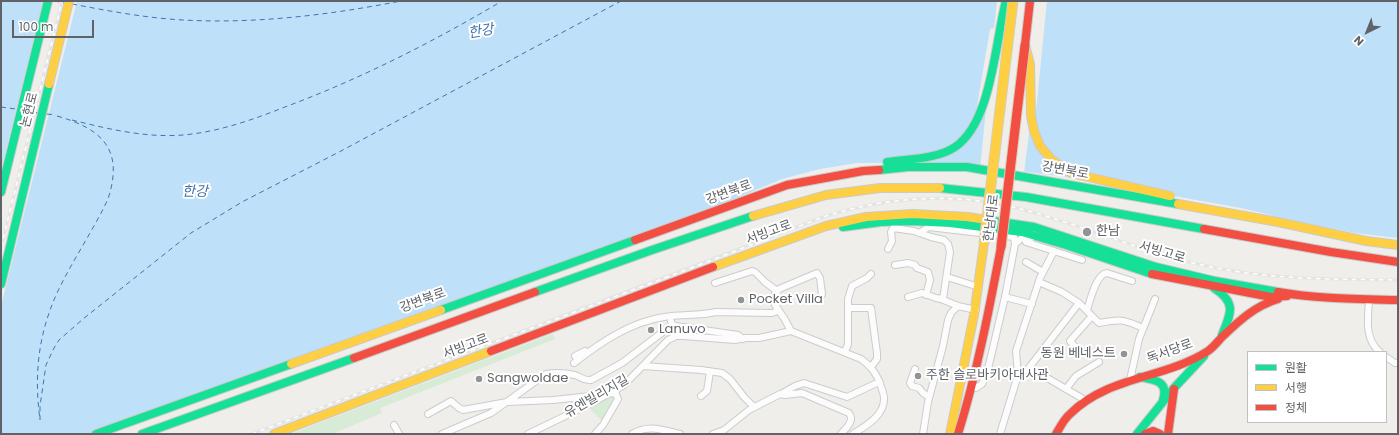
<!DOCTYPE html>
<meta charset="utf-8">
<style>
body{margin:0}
#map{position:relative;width:1399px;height:435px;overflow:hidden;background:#efeeea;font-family:Poppins,"Noto Sans KR",sans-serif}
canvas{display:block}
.frame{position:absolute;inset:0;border:2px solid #5f6368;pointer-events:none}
.legend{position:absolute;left:1247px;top:351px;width:140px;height:72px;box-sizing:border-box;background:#fff;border:1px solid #bfc1c3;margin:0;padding:5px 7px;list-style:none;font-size:12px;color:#5f6368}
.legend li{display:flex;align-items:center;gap:8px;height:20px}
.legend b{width:20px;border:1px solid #bfc1c3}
.north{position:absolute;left:1347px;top:12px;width:40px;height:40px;-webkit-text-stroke:3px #fff;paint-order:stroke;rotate:223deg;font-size:11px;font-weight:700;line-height:16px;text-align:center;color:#5f6368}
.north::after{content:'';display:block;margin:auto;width:14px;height:18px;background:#5f6368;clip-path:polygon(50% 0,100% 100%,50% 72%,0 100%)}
.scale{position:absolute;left:12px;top:20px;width:82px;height:18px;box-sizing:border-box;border:2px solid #5f6368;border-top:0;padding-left:5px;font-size:12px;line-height:14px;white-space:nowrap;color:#5f6368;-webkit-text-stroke:3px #fff;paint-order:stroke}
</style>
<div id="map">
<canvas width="1399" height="435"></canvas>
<div class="frame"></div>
<ul class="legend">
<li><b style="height:5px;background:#16e098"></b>원활</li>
<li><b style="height:5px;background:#ffcf43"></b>서행</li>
<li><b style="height:5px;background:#f24e42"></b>정체</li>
</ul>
<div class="north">N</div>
<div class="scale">100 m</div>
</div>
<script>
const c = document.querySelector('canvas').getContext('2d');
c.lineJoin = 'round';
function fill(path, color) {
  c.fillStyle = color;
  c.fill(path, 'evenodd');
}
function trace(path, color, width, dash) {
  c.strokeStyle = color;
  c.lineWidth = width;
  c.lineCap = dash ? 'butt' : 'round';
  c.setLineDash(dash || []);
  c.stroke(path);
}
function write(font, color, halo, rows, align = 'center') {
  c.font = font + ' Poppins,"Noto Sans KR",sans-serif';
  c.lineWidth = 4;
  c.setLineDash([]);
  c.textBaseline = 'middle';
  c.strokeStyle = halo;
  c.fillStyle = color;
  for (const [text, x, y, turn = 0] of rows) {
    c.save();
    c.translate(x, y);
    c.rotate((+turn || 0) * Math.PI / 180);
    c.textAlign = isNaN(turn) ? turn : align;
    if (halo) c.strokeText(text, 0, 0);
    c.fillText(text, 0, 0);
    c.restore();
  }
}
fill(new Path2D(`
 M 553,334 L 555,339 L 380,408 L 382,413 L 332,434 L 290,434 Z
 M 611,394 L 616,397 L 603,422 L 588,407 Z`), '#d8ebd6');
fill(new Path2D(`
 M 1,1 L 1398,1 L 1398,238 L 1355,233 L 1300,222 L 1241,208 L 1067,177 L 982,166 L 921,163 L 857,163 L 820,169 L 782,179 L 712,208 L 102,430 L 88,434 L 1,434 Z`), '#bfe0f9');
fill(new Path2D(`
 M 43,1 L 77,1 L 1,306 L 1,170 Z
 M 997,1 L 1047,1 L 1036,111 L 1032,111 L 1024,173 L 980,168 L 986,109 L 977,106 L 990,29 L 994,28 Z`), '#efeeea');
trace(new Path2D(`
 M 54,1 L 65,3
 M 72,4 C 109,11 146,18 183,20 C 256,24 329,15 401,1
 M 1,107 L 16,109
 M 25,111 L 38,113
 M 47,114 L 56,115
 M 57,116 C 103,129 124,150 108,199 C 93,231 72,261 57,293 C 38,335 34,375 40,420 L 40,406 L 46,365 L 54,348 L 59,340 L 83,319 L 191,233 L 242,202 L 341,151 L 621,1
 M 72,120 C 108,129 146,138 183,135 C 218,132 252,120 285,107 C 360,79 433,42 502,1`), '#4174aa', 1, [5, 4]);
const street = new Path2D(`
 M 919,233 L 929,227 L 1014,237 L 1015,244
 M 1026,242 L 1082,260
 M 888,249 L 892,241 L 891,232 L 893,228 L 914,231 L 931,237 L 944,240 L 948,244 L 950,252 L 943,299
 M 1026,262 L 1043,272
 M 895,265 L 908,263 L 915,265 L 917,268 L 928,272 L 930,280 L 926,295
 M 947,277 L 979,287
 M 1039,282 L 1062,292 L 1079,303 L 1099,323 C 1120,319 1123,319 1143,328
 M 715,283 L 752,271 L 755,272 L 765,282 L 777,291
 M 908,297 L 922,293 L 936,298 L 941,299 L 958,306 L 976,310
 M 1005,297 L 1032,304
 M 1369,300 C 1368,318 1364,339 1380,352
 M 848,308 L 871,308 L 877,353 L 877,359 L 871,367
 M 1087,310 C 1090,301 1096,274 1107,273 L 1132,281
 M 671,321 L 672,325 L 676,326 L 738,335 L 743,339
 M 791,331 L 784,318 L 775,305 L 774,296 L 779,289 L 817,273 L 820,278 L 822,294
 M 1077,349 L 1070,341 L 1092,316
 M 845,352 L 848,344 L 848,299 L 852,286 L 867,278 L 871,274
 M 575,356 L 585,351
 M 1386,357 L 1395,363 L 1398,363
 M 574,363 C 600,343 630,322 664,317 C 681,314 699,316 716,312 L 772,313 L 778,311
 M 643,366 L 701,370 L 722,373 L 730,379 L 744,397 L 754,407
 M 915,369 L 910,383 L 912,386 L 919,388 L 923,393 L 929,397
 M 1028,369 L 1079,303
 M 1026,370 L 1037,372 L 1085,400
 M 1130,380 L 1139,339 L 1155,299
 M 971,387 L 976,388 L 982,384 L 987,373 L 1005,297 L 1015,244 L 1022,238 L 1031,238
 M 1066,389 L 1076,376 L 1099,362
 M 781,394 L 795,386 L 804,383 L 847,397 L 879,382
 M 701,396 L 707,391 L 710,372
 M 428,414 L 451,401 L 459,408 L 463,410 L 507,402 L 553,400 L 591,396 L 600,398
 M 394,425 L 399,434
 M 442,434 L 491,413 L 546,374 C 556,372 566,373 575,375 C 581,377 584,381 591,380 L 622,363 L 672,325
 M 528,434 L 594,402 L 624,385 L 668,340 L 676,336 L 684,336 L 735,340 L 745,338 L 759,338 L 791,331 L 861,359 C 871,366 875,372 880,383 C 881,388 884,393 884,398 C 885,415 866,426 853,434
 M 595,434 L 603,425 L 618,399 L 616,394 L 610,393
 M 632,434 C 649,424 662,430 680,434
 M 713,434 L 724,430 L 749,410 L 780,394 L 785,395 L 802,393 L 849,413 C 855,421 846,428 841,434
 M 923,434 L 928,402 L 943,346 L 948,320 L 951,313 L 958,306
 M 1000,434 L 1018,375 L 1016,351 L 1040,278 L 1054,251`);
const fast = new Path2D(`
 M 887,162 C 907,159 938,159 955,147 C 992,122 995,42 1006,1
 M 879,170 L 908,167 L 967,167 L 1178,204
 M 940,188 L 1026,197 L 1204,229
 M 1,192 L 48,1
 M 987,220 L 1034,227 L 1156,267 L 1215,281 L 1278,292
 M 843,227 L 881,222 L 911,221 L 950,223 L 1022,232 L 1066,245 L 1152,274
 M 1,284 L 49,84
 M 1214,288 C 1237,303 1231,313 1222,335
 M 535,292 L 652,250 L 753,216
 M 441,310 L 635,240
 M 1140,377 C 1155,380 1169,381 1163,400
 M 96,434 L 291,364
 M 142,434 L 354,358
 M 1137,434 L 1174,388 L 1204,356`);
const slow = new Path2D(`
 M 1025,45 L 1030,64 L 1031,116 L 1034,131 L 1040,146 L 1052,160 L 1071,173 L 1170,196
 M 49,84 L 69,1
 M 1178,204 L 1278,222 L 1366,241 L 1398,245
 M 753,216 L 826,195 L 880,188 L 940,188
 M 713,267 L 826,226 L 866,217 L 912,214 L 968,217 L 987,220
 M 291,364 L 441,310
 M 274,434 L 491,351
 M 950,434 L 974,315 L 984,243`);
const jam = new Path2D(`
 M 1025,45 L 1030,1
 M 1204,229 L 1331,252 L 1398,262
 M 635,240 L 787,185 L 863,171 L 879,170
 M 1152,274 L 1271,297 L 1287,296
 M 1278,292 C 1317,299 1358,299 1398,300
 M 491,351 L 713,267
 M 354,358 L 535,292
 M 958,434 C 977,373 989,310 1001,247
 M 1056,434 C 1060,427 1064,419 1070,414 C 1108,376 1164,379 1208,351 C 1214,347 1218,341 1223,336 C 1240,320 1255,306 1278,299
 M 1145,434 L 1153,431 L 1160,434
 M 1168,434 L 1174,389`);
trace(street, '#cbcccc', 8);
trace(fast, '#cacacb', 10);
trace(slow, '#cacacb', 10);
trace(jam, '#cacacb', 10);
trace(street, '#fdfcfc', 6);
trace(fast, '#16e098', 8);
trace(slow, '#ffcf43', 8);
trace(jam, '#f24e42', 8);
const rail = new Path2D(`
 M 1,247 L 62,1
 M 252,434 C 442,361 633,291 823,217 C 885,197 954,192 1017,208 C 1080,224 1139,251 1202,265 C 1267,280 1332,279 1398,280`);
trace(rail, '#e4e4e4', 3);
trace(rail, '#fff', 1.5, [4.5]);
const slowBridge = new Path2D(`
 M 984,243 L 1013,1`);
const jamBridge = new Path2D(`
 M 1001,247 L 1025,45`);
trace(slowBridge, '#d7ceb8', 11, []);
trace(jamBridge, '#d7ceb8', 11, []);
trace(slowBridge, '#ffcf43', 9);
trace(jamBridge, '#f24e42', 9);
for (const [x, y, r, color] of [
 [1087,232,5,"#919496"],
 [741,300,4,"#919496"],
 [651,330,4,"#919496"],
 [1124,354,4,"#919496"],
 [918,376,4,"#919496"],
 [479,379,4,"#919496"]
]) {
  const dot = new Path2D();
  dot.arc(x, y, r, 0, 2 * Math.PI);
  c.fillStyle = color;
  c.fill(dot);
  trace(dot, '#fff', 1.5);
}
write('13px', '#5f6368', '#fff', [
 ["논현로",30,110,-76],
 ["강변북로",1065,171,10],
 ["강변북로",729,193,-20],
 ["한남대로",992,218,-83],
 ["서빙고로",769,233,-20],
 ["서빙고로",1162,253,16],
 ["강변북로",423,301,-20],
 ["서빙고로",466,347,-21],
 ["독서당로",1170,352,-20],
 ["유엔빌리지길",597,397,-30]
]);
write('13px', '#5f6368', '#fff', [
 ["한남",1096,232],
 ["Pocket Villa",749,300],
 ["Lanuvo",659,330],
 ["동원 베네스트",1116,354,"right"],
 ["주한 슬로바키아대사관",926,376],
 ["Sangwoldae",487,379]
], 'left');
write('italic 14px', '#4174aa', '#fff', [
 ["한강",481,32,-10],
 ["한강",195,192]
]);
</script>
